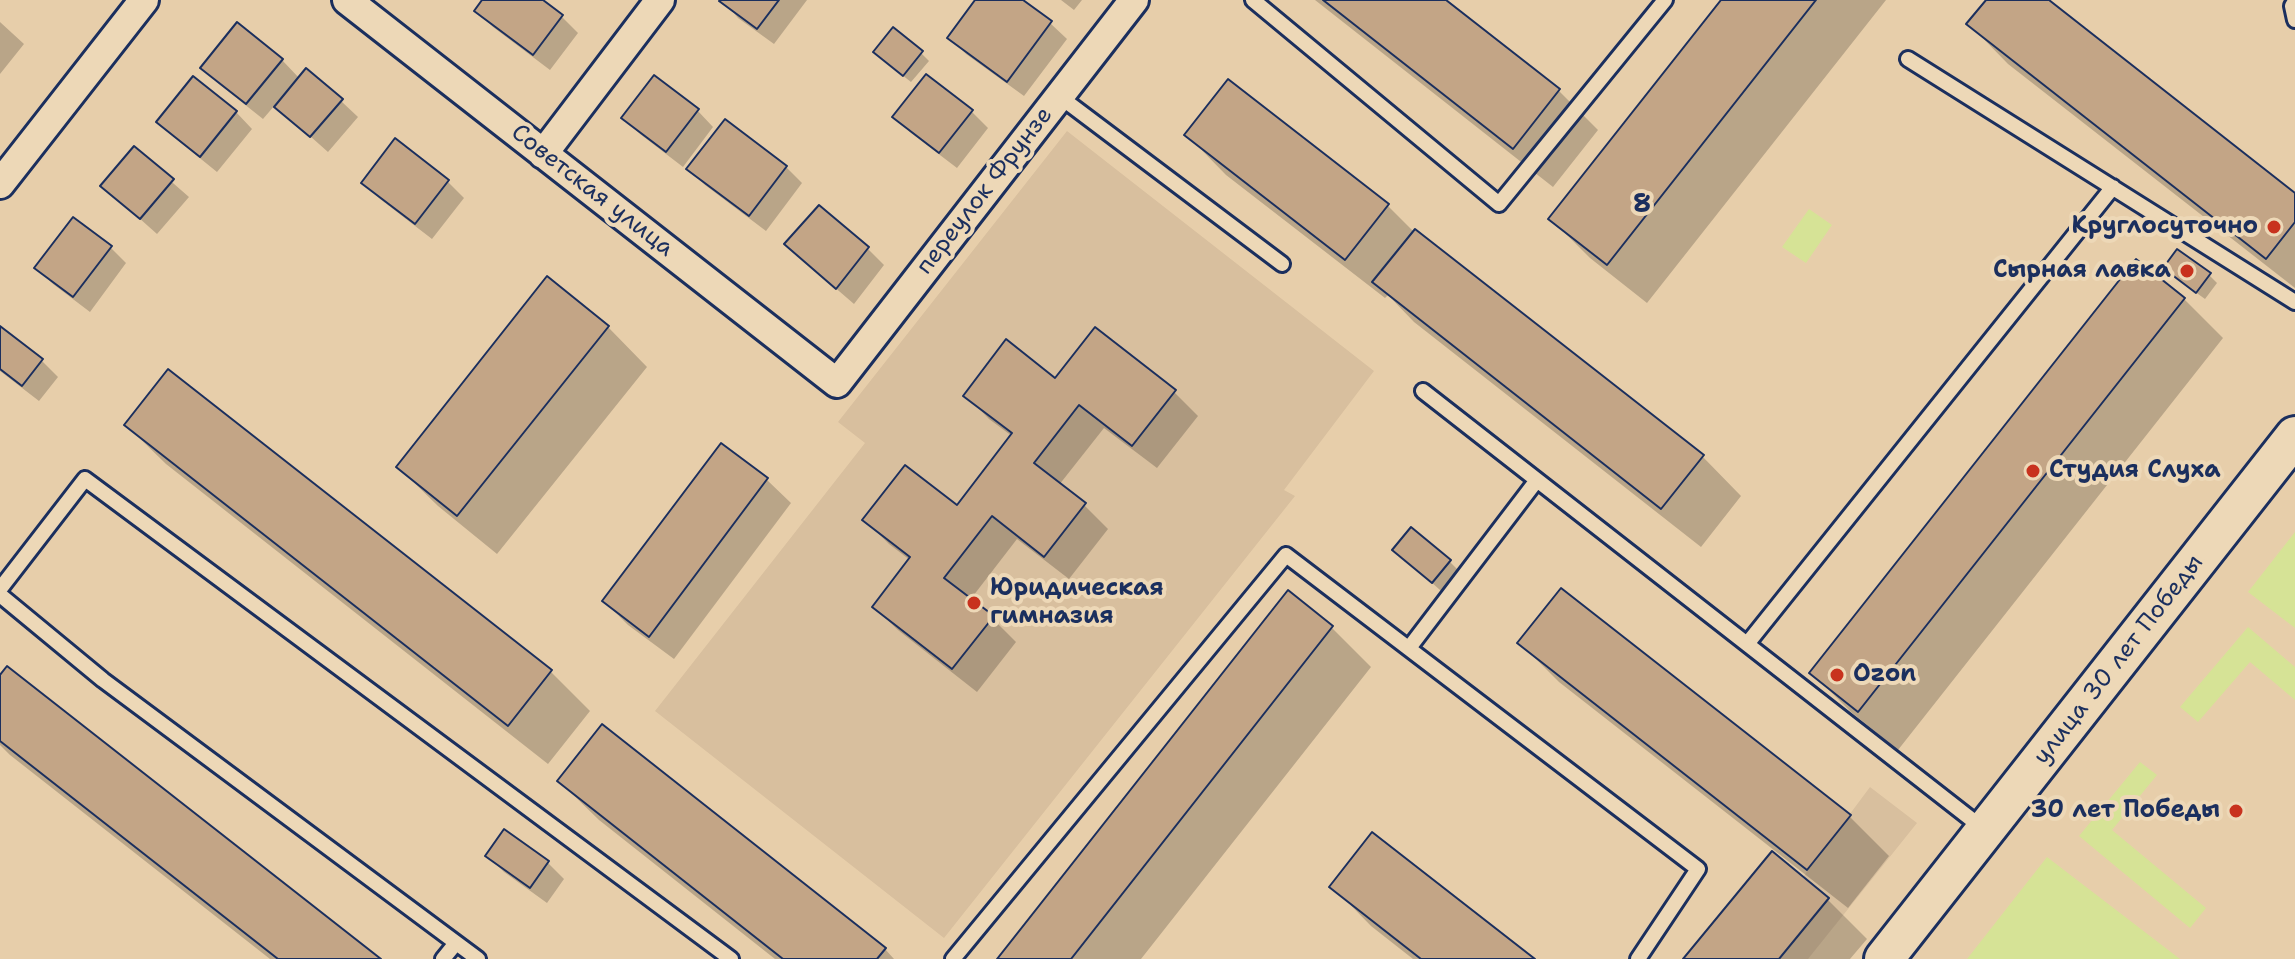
<!DOCTYPE html>
<meta charset="utf-8">
<style>
body{margin:0}
canvas{display:block;background:#e7ceaa}
</style>
<canvas width="2295" height="959"></canvas>
<script>
const c = document.querySelector('canvas').getContext('2d');
c.lineJoin = 'round';
function fill(path, color) {
  c.fillStyle = color;
  c.fill(path, 'evenodd');
}
function trace(path, color, width, dash) {
  c.strokeStyle = color;
  c.lineWidth = width;
  c.lineCap = dash ? 'butt' : 'round';
  c.setLineDash(dash || []);
  c.stroke(path);
}
function write(font, color, halo, rows, align = 'center') {
  c.font = font + ' "Shantell Sans",sans-serif';
  c.lineWidth = 8;
  c.setLineDash([]);
  c.textBaseline = 'middle';
  c.strokeStyle = halo;
  c.fillStyle = color;
  for (const [text, x, y, turn = 0] of rows) {
    c.save();
    c.translate(x, y);
    c.rotate((+turn || 0) * Math.PI / 180);
    c.textAlign = isNaN(turn) ? turn : align;
    if (halo) c.strokeText(text, 0, 0);
    c.fillText(text, 0, 0);
    c.restore();
  }
}
fill(new Path2D(`
 M 1067,131 L 1374,371 L 1284,490 L 1295,496 L 944,938 L 655,711 L 865,443 L 838,422 Z
 M 1870,787 L 1917,823 L 1808,959 L 1779,959 L 1829,899 L 1803,877 Z`), '#d8bf9e');
fill(new Path2D(`
 M 1809,209 L 1832,225 L 1806,263 L 1782,247 Z
 M 2295,532 L 2295,628 L 2248,592 Z
 M 2248,627 L 2295,667 L 2295,700 L 2250,662 L 2198,722 L 2180,707 Z
 M 2140,762 L 2157,775 L 2112,830 L 2206,908 L 2190,928 L 2079,836 Z
 M 2047,857 L 2180,959 L 1967,959 Z`), '#d6e396');
fill(new Path2D(`
 M 484,0 L 540,0 L 562,17 L 578,33 L 550,70 L 493,27 L 476,10 Z
 M 723,0 L 807,0 L 774,44 L 738,18 Z
 M 977,0 L 1020,0 L 1050,23 L 1067,39 L 1024,96 L 966,54 L 950,37 Z
 M 1061,0 L 1082,0 L 1074,10 Z
 M 1315,0 L 1443,0 L 1559,91 L 1598,130 L 1553,187 Z
 M 1724,0 L 1886,0 L 1647,303 L 1590,258 L 1551,219 Z
 M 1988,0 L 2046,0 L 2295,196 L 2295,288 L 2008,64 L 1969,24 Z
 M 0,22 L 24,44 L 0,74 Z
 M 921,53 L 929,61 L 911,82 L 883,60 Z
 M 282,60 L 300,79 L 341,101 L 358,117 L 328,152 L 275,105 L 263,119 L 219,84 L 203,67 Z
 M 926,76 L 972,112 L 988,128 L 957,168 L 911,133 L 895,117 Z
 M 1228,82 L 1388,206 L 1414,232 L 1702,456 L 1741,496 L 1701,547 L 1414,322 L 1388,295 L 1385,298 L 1226,175 L 1187,135 Z
 M 697,110 L 713,127 L 683,167 L 640,134 L 624,118 Z
 M 236,112 L 252,129 L 217,172 L 175,138 L 159,122 Z
 M 395,141 L 448,182 L 464,198 L 432,239 L 380,199 L 363,183 Z
 M 134,149 L 189,197 L 157,234 L 103,186 Z
 M 786,167 L 802,183 L 766,231 L 705,185 L 689,169 Z
 M 110,247 L 126,263 L 90,312 L 53,284 L 37,268 Z
 M 868,249 L 884,265 L 854,304 L 803,260 Z
 M 2209,275 L 2217,283 L 2205,299 L 2173,276 Z
 M 2184,299 L 2223,338 L 1898,750 L 1851,712 L 1812,673 Z
 M 608,327 L 647,367 L 497,554 L 438,506 L 398,467 Z
 M 0,328 L 42,361 L 58,377 L 39,401 L 0,371 Z
 M 1056,380 L 1174,392 L 1198,416 L 1157,468 L 1104,428 L 1059,485 L 1084,505 L 1108,529 L 1069,579 L 1017,539 L 970,600 L 992,618 L 1016,642 L 977,692 L 898,630 L 874,607 L 910,560 L 889,544 L 865,520 L 957,508 L 1012,436 L 989,419 L 966,395 Z
 M 126,425 L 551,672 L 590,711 L 548,764 L 166,464 Z
 M 721,445 L 767,480 L 791,503 L 674,659 L 628,625 L 604,601 Z
 M 1395,550 L 1449,561 L 1465,577 L 1449,598 Z
 M 1288,593 L 1332,628 L 1371,667 L 1141,959 L 999,959 Z
 M 1520,643 L 1850,817 L 1889,856 L 1848,908 L 1559,682 Z
 M 0,679 L 378,959 L 270,959 L 10,755 L 0,745 Z
 M 559,781 L 885,949 L 894,959 L 775,959 L 599,820 Z
 M 504,831 L 548,863 L 564,879 L 547,903 L 504,872 L 487,855 Z
 M 1772,854 L 1828,900 L 1867,939 L 1850,959 L 1685,959 Z
 M 1332,886 L 1532,959 L 1413,959 L 1371,926 Z`), '#0003');
const building = new Path2D(`
 M 482,0 L 543,0 L 563,15 L 533,55 L 474,11 Z
 M 721,0 L 779,0 L 757,29 L 719,1 Z
 M 975,0 L 1023,0 L 1052,21 L 1007,82 L 947,38 Z
 M 1323,0 L 1446,0 L 1560,89 L 1513,149 Z
 M 1721,0 L 1816,0 L 1607,265 L 1548,219 Z
 M 1986,0 L 2049,0 L 2295,193 L 2295,222 L 2266,259 L 1966,24 Z
 M 237,22 L 283,59 L 246,104 L 200,68 Z
 M 893,27 L 923,51 L 903,76 L 873,52 Z
 M 306,68 L 343,99 L 310,137 L 274,107 Z
 M 926,74 L 973,110 L 939,153 L 892,117 Z
 M 654,75 L 699,109 L 666,152 L 621,118 Z
 M 193,76 L 237,111 L 200,157 L 156,122 Z
 M 1228,79 L 1389,204 L 1345,260 L 1184,135 Z
 M 725,119 L 787,166 L 749,216 L 686,169 Z
 M 395,138 L 449,180 L 415,224 L 361,183 Z
 M 134,146 L 174,179 L 140,219 L 100,186 Z
 M 819,205 L 869,247 L 836,289 L 784,244 Z
 M 73,217 L 112,246 L 73,297 L 34,268 Z
 M 1415,229 L 1704,455 L 1661,509 L 1372,282 Z
 M 2177,249 L 2211,273 L 2196,293 L 2163,268 Z
 M 2136,259 L 2185,298 L 1858,712 L 1809,673 Z
 M 547,276 L 609,326 L 457,516 L 396,467 Z
 M 0,326 L 43,359 L 22,386 L 0,369 Z
 M 1095,327 L 1176,390 L 1132,446 L 1079,405 L 1034,463 L 1086,503 L 1044,557 L 992,516 L 944,578 L 994,616 L 952,669 L 872,607 L 910,557 L 862,520 L 905,465 L 957,505 L 1012,433 L 963,396 L 1006,339 L 1055,378 Z
 M 168,369 L 552,670 L 508,726 L 124,425 Z
 M 721,443 L 768,478 L 649,637 L 602,601 Z
 M 1411,527 L 1451,560 L 1432,583 L 1392,550 Z
 M 1561,588 L 1851,815 L 1807,870 L 1517,643 Z
 M 1288,590 L 1333,626 L 1071,959 L 997,959 Z
 M 7,666 L 381,959 L 278,959 L 0,741 L 0,675 Z
 M 602,724 L 886,948 L 877,959 L 783,959 L 557,781 Z
 M 504,829 L 549,861 L 530,888 L 485,856 Z
 M 1372,832 L 1535,959 L 1421,959 L 1329,887 Z
 M 1772,851 L 1829,898 L 1779,959 L 1683,959 Z`);
fill(building, '#c3a586');
trace(building, '#1b2f5e', 2);
const lane = new Path2D(`
 M 1253,0 L 1499,204 L 1665,0
 M 2295,1 L 2292,6 L 2295,20
 M 1908,59 L 2295,302
 M 1059,96 L 1282,264
 M 1423,391 L 1985,830
 M 0,589 L 85,479 L 731,959
 M 0,595 L 103,680 L 478,959
 M 1747,644 L 2113,187
 M 1409,648 L 1537,480
 M 443,959 L 456,943
 M 953,959 L 1286,555 L 1698,869 L 1638,959`);
const street = new Path2D(`
 M 347,0 L 837,383 L 1134,0
 M 543,154 L 660,0
 M 0,184 L 144,0`);
const secondary = new Path2D(`
 M 1884,959 L 2295,436`);
trace(lane, '#1b2f5e', 20);
trace(street, '#1b2f5e', 34);
trace(secondary, '#1b2f5e', 44);
trace(lane, '#edd8b7', 14);
trace(street, '#edd8b7', 28);
trace(secondary, '#edd8b7', 38);
for (const [x, y, r, color] of [
 [2274,227,8,"#c8321e"],
 [2187,271,8,"#c8321e"],
 [2033,471,8,"#c8321e"],
 [974,603,8,"#c8321e"],
 [1837,675,8,"#c8321e"],
 [2236,811,8,"#c8321e"]
]) {
  const dot = new Path2D();
  dot.arc(x, y, r, 0, 2 * Math.PI);
  c.fillStyle = color;
  c.fill(dot);
  trace(dot, '#edd8b7', 3);
}
write('24px', '#1b2f5e', '#edd8b7', [
 ["Советская улица",592,191,38],
 ["переулок Фрунзе",985,191,-52],
 ["улица 30 лет Победы",2119,660,-52]
]);
write('bold 24px', '#1b2f5e', '#edd8b7', [
 ["Круглосуточно",2258,227],
 ["Сырная лавка",2171,271],
 ["Студия Слуха",2049,471,"left"],
 ["Юридическая",990,589,"left"],
 ["гимназия",990,617,"left"],
 ["Ozon",1853,675,"left"],
 ["30 лет Победы",2220,811]
], 'right');
write('bold 26px', '#1b2f5e', '#edd8b7', [
 ["8",1642,205]
]);
</script>
